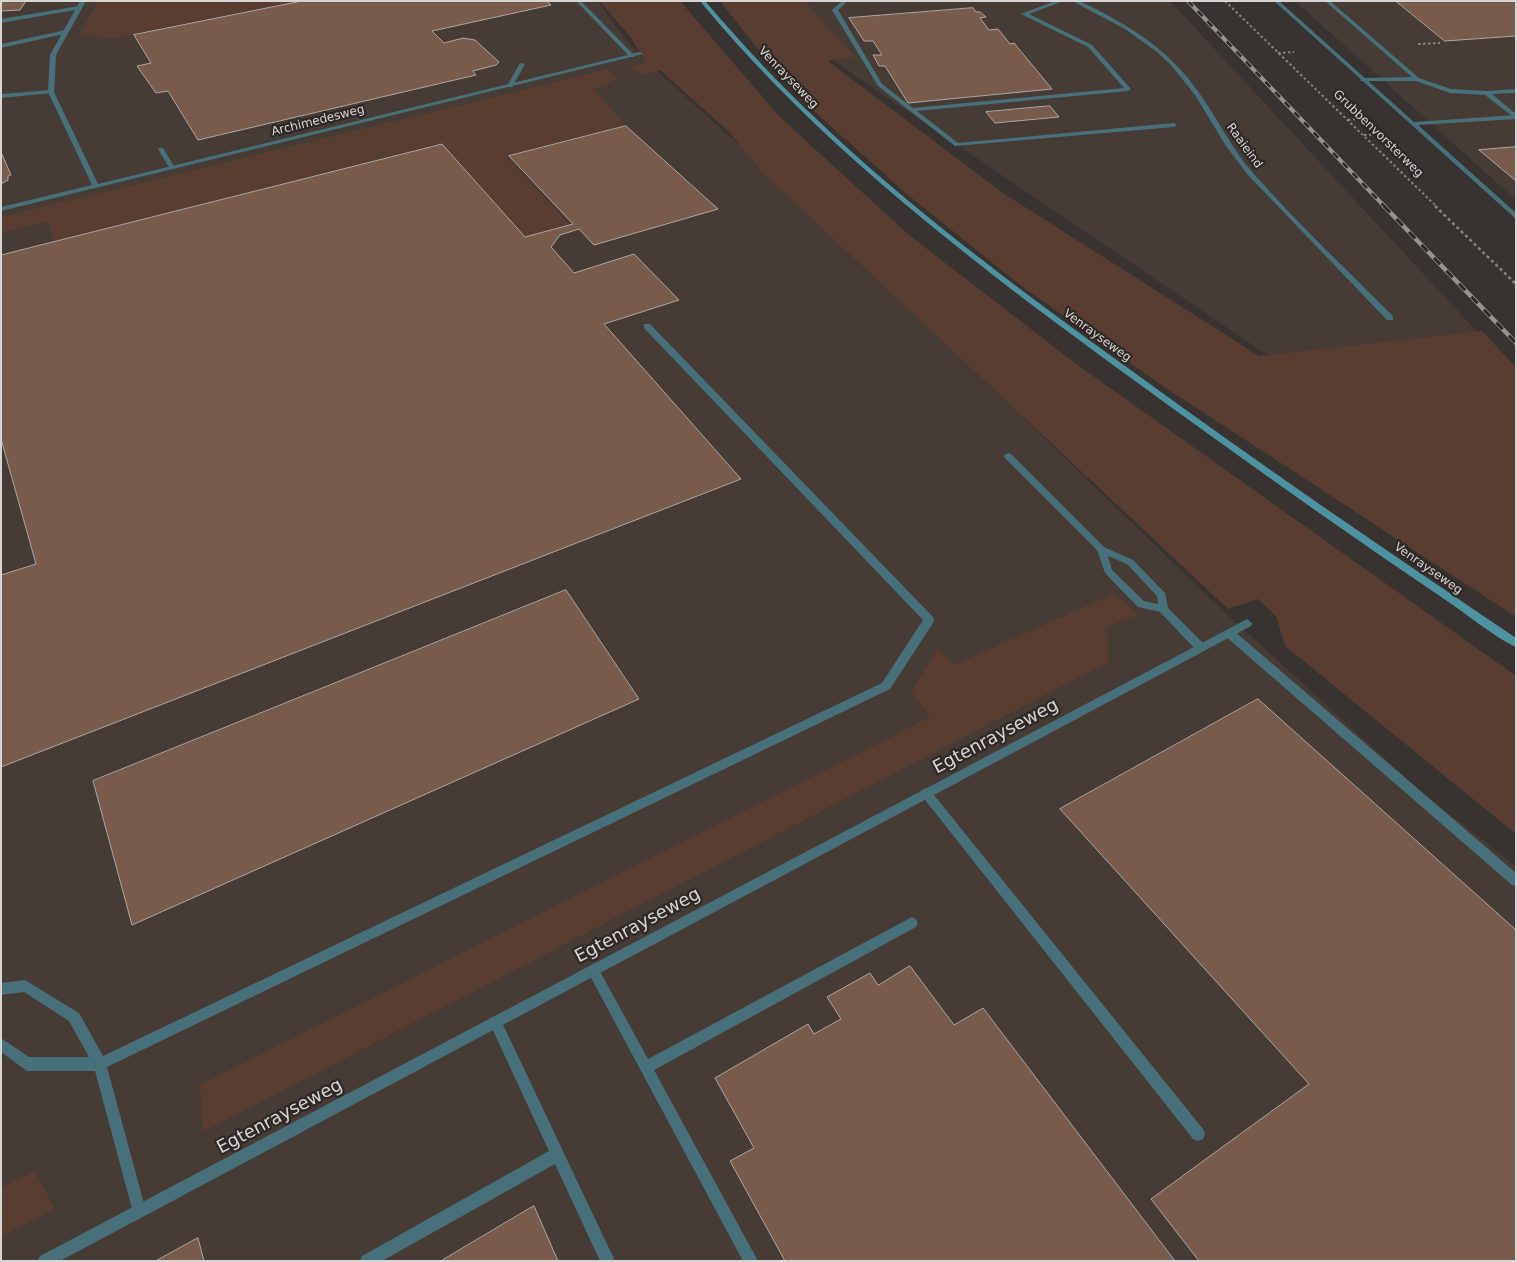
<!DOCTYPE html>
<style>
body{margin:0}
#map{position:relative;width:1517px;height:1262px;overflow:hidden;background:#383230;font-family:"DejaVu Sans",sans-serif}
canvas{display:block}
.frame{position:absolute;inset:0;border:2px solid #d8d4d3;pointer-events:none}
</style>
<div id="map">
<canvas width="1517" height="1262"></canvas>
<div class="frame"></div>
</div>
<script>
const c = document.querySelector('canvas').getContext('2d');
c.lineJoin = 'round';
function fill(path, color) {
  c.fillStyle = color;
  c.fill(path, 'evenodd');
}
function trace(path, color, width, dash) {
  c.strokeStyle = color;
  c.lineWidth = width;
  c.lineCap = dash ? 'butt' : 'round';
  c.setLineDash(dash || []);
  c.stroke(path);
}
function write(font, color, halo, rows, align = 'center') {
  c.font = font + ' "DejaVu Sans",sans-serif';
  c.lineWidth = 4.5;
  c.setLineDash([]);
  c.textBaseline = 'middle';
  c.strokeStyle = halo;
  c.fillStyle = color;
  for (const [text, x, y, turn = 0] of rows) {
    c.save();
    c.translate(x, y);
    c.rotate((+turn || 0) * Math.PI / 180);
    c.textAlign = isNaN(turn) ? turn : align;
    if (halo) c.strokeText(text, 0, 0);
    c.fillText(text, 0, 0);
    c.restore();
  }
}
fill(new Path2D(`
 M 1,1 L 598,1 L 625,39 L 646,61 L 767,170 L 1218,606 L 1424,794 L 1516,866 L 1516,1261 L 1,1261 Z
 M 781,1 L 1170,1 L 1483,338 L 1276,361 L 817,50 Z
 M 1295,1 L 1516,1 L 1516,200 Z`), '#463b35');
fill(new Path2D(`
 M 98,1 L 302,1 L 134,35 L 114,38 L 79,35 Z
 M 599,1 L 680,1 L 779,116 L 909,235 L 1075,363 L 1516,676 L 1516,834 L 1285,646 L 1276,616 L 1258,599 L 1228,609 L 762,172 L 729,132 L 660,70 L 641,75 L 631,67 L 646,62 L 630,36 Z
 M 720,1 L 804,1 L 855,57 L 828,61 L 1003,193 L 1259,356 L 1482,331 L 1516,367 L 1516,617 L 1160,384 L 1020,285 L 908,195 L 807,105 L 772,67 Z
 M 608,69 L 618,79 L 594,89 L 625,125 L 506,156 L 569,224 L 525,237 L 442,143 L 54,241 L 48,222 L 1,233 L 1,217 Z
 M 1113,594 L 1139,614 L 1107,627 L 1109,662 L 203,1132 L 200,1085 L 930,717 L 911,691 L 938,649 L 954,665 Z
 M 35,1171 L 55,1209 L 1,1236 L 1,1187 Z`), '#583d30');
const building = new Path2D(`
 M 1,1 L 26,1 L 20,10 L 1,11 Z
 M 302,1 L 547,1 L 551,5 L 432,31 L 444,43 L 463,38 L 475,40 L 499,62 L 496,65 L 473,71 L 476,75 L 198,140 L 168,91 L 156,93 L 137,66 L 151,63 L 134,35 Z
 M 1396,1 L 1516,1 L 1516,36 L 1445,41 Z
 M 973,8 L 976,12 L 980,12 L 986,17 L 980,18 L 989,30 L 998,29 L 1010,44 L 1014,43 L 1052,89 L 908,103 L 885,66 L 879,66 L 873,55 L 882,55 L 873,41 L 864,41 L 849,18 Z
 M 1050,106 L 1059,117 L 995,123 L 986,112 Z
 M 626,126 L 718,209 L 594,245 L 579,229 L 560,235 L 551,247 L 574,273 L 634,254 L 679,300 L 604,324 L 741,479 L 1,767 L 1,575 L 36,564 L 1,439 L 1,255 L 442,144 L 525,237 L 573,224 L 509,156 Z
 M 1516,147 L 1516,181 L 1479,150 Z
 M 1,152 L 11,175 L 8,176 L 8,180 L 1,184 Z
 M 566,590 L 639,699 L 132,925 L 93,781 Z
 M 1258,699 L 1516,930 L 1516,1261 L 1199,1261 L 1151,1199 L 1309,1084 L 1060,809 Z
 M 910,966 L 954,1025 L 983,1008 L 1175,1261 L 785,1261 L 730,1161 L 754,1148 L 715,1078 L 808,1024 L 814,1034 L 841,1019 L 827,997 L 870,973 L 878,985 Z
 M 534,1206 L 558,1261 L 441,1261 Z
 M 198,1238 L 204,1261 L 156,1261 Z`);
fill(building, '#795b4c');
trace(building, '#aca6a3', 1);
trace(new Path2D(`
 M 1225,1 L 1437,207
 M 1418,44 L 1440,43
 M 1278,53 L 1294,52
 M 1348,120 L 1369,118
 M 1364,135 L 1385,134`), '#898482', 2, [2.5, 2.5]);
trace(new Path2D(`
 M 1435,206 L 1516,284`), '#898482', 2.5, [3, 3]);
fill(new Path2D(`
 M 576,1 L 581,1 L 634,55 L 634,57 L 630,57 Z
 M 842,1 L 848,1 L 838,10 L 882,84 L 913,108 L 1124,88 L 1088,47 L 1021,14 L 1055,1 L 1063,1 L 1029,14 L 1092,45 L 1131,89 L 1128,91 L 917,111 L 958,143 L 1174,123 L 1177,125 L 1174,127 L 955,146 L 878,86 L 832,10 Z
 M 1325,1 L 1330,1 L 1419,78 L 1451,89 L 1487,91 L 1516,89 L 1516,93 L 1492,94 L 1516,114 L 1516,119 L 1485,95 L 1450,93 L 1416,81 L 1361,81 L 1360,80 L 1363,78 L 1412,77 Z
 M 79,6 L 81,7 L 81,9 L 1,23 L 1,19 Z
 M 66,30 L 68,31 L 68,33 L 1,48 L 1,44 Z
 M 520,63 L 525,64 L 512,87 L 508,87 L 507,86 Z
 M 51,90 L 54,92 L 53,93 L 1,98 L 1,94 Z
 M 159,148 L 163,148 L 175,168 L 174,169 L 170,169 L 158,149 Z
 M 644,324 L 650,324 L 933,617 L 934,620 L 933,623 L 890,689 L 107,1067 L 146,1211 L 144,1216 L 139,1218 L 134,1216 L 95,1071 L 27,1071 L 1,1052 L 1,1038 L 29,1057 L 89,1057 L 69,1021 L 24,992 L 1,995 L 1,983 L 25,980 L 79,1013 L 103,1056 L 882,683 L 923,620 L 644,328 Z
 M 1008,453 L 1011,454 L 1104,547 L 1133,560 L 1165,593 L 1168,608 L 1205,645 L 1206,648 L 1205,651 L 1197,651 L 1160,612 L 1138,607 L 1105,573 L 1097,550 L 1005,458 L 1004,456 ZM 1108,556 L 1127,564 L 1157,596 L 1158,604 L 1144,601 L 1112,570 Z
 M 1229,629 L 1233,630 L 1516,873 L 1516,886 L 1512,885 L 1225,636 L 1224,633 Z
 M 926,788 L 930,790 L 1203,1129 L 1205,1134 L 1203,1139 L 1198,1141 L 1193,1139 L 922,796 L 920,793 L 922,790 Z
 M 912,917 L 916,919 L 918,923 L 916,927 L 654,1070 L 758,1261 L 743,1261 L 589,974 L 587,970 L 589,966 L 593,964 L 597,966 L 648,1059 Z
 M 495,1016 L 500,1018 L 615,1261 L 600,1261 L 555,1164 L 382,1261 L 360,1261 L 362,1256 L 549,1151 L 489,1022 L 490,1018 Z`), '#48707a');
fill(new Path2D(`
 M 80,1 L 86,1 L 56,55 L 54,92 L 98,184 L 640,52 L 643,54 L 1,211 L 1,207 L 92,185 L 48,92 L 50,55 Z
 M 1072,1 L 1079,1 C 1127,23 1170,50 1200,94 C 1218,120 1232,149 1253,173 C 1297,223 1346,269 1393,316 L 1393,320 L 1387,320 L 1248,175 L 1226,146 L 1195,95 L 1171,65 L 1157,52 L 1125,29 Z
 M 1274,1 L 1279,1 L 1414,122 L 1516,115 L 1516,119 L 1418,125 L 1516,213 L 1516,219 Z
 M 1247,619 L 1252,623 L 1251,626 L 60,1261 L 38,1261 L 40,1256 Z`), '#48707a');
fill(new Path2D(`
 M 700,1 L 705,1 C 738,39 772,77 808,111 C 907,207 1020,290 1132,371 C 1258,463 1387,551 1516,638 L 1516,647 C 1496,638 1469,616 1450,603 C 1404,572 1358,540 1312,508 C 1219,442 1127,376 1036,308 C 915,216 797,119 700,1 Z`), '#4e92a1');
const railFar1 = new Path2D(`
 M 1188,1 L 1385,207`);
const rail = new Path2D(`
 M 1384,206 L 1516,343`);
trace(railFar1, '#969290', 4);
trace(rail, '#969290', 4.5);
trace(railFar1, '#2e2826', 2.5, [7]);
trace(rail, '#2e2826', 3, [9]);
write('12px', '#d8d4d3', '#2e2826', [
 ["Venrayseweg",788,78,46],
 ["Archimedesweg",318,121,-14],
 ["Grubbenvorsterweg",1378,134,44],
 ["Raaieind",1244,146,54],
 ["Venrayseweg",1097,336,36],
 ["Venrayseweg",1428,569,35]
]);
write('18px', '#d8d4d3', '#2e2826', [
 ["Egtenrayseweg",996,737,-28],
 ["Egtenrayseweg",638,926,-28],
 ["Egtenrayseweg",280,1117,-28]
]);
</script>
